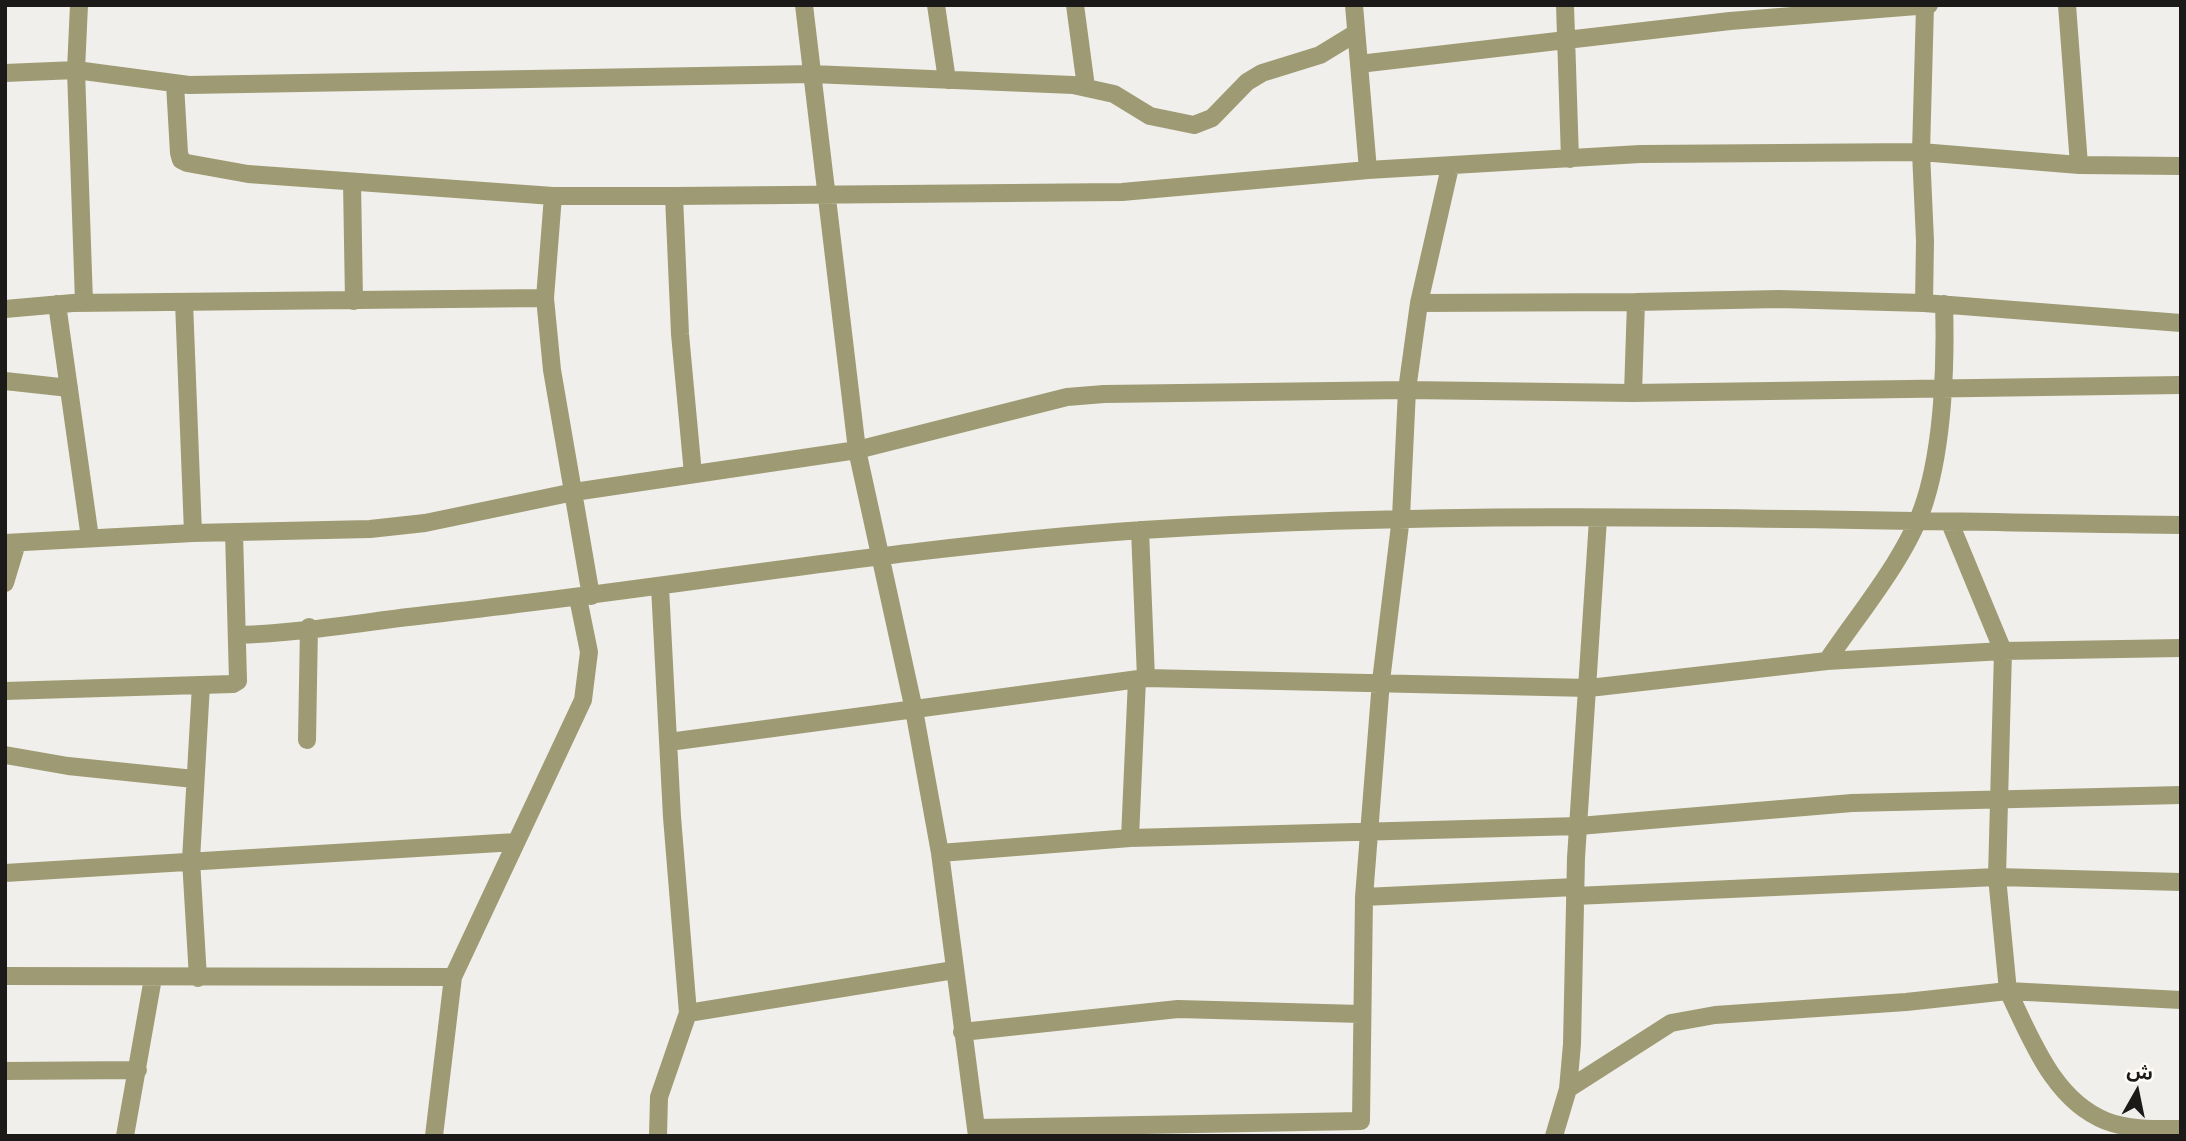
<!DOCTYPE html>
<meta charset="utf-8">
<style>
body{margin:0}
#map{position:relative;width:2186px;height:1141px;overflow:hidden;background:#f1efeb;font-family:"Noto Serif","Noto Sans Arabic",serif}
canvas{display:block}
.frame{position:absolute;inset:0;border:7px solid #1b1a19;pointer-events:none}
.north{position:absolute;left:2102px;top:1057px;width:70px;height:70px;-webkit-text-stroke:5px #fffcf8;paint-order:stroke;rotate:9deg;font-size:19px;font-weight:700;line-height:28px;text-align:center;color:#1b1a19}
.north::after{content:'';display:block;margin:auto;width:24px;height:32px;background:#1b1a19;clip-path:polygon(50% 0,100% 100%,50% 72%,0 100%)}
</style>
<div id="map">
<canvas width="2186" height="1141"></canvas>
<div class="frame"></div>
<div class="north">ش</div>
</div>
<script>
const c = document.querySelector('canvas').getContext('2d');
c.lineJoin = 'round';
function trace(path, color, width, dash) {
  c.strokeStyle = color;
  c.lineWidth = width;
  c.lineCap = dash ? 'butt' : 'round';
  c.setLineDash(dash || []);
  c.stroke(path);
}
trace(new Path2D(`
 M 79,5 L 76,70 L 84,302
 M 804,5 L 857,450 L 914,710 L 940,853 L 977,1136
 M 936,5 L 947,80
 M 1075,5 L 1086,87
 M 1354,5 L 1368,170
 M 1565,5 L 1570,159
 M 2067,5 L 2079,165
 M 1359,64 L 1730,21 L 1929,5
 M 5,73 L 76,70 L 189,85 L 812,74 L 1073,85 L 1114,94 L 1150,116 L 1194,125 L 1212,118 L 1247,82 L 1262,73 L 1320,55 L 1356,33
 M 175,84 L 179,153 L 181,160 L 187,163 L 248,174 L 553,196 L 674,196 L 1122,192 L 1368,170 L 1640,154 L 1921,152 L 2079,165 L 2181,166
 M 352,182 L 354,301
 M 553,196 L 545,298 L 552,370 L 591,596
 M 674,196 L 680,334 L 693,474
 M 184,302 L 193,533
 M 1636,302 L 1779,299 L 1924,303 L 2181,323
 M 1419,303 L 1636,302 L 1633,393
 M 1924,303 L 1925,241 L 1921,152 L 1925,6
 M 57,304 L 90,538
 M 5,309 L 73,303 L 545,298
 M 5,381 L 69,388
 M 1140,530 L 1146,678
 M 5,543 L 193,533 L 370,529 L 425,523 L 574,492 L 857,450 L 1067,397 L 1104,394 L 1407,390 L 1633,393 L 2181,385
 M 5,583 L 17,543
 M 238,635 C 306,633 375,620 443,613 C 676,587 908,546 1143,530 C 1488,507 1835,521 2181,525
 M 1827,661 C 1859,613 1908,556 1925,501 C 1943,444 1946,364 1944,304
 M 5,691 L 233,684 L 238,681 L 234,532
 M 307,740 L 309,627
 M 669,742 L 1146,678 L 1589,688 L 1827,661 L 2003,651 L 2181,648
 M 5,755 L 68,766 L 194,779
 M 1130,838 L 1137,679
 M 940,853 L 1130,838 L 1579,826 L 1852,803 L 2181,795
 M 5,873 L 516,842
 M 1575,896 L 1997,877 L 2181,882
 M 1364,897 L 1575,887
 M 5,976 L 453,977
 M 198,978 L 191,860 L 201,685
 M 2181,1000 L 2008,991 C 2031,1038 2053,1100 2106,1121 C 2129,1130 2156,1129 2181,1129
 M 688,1013 L 954,970
 M 962,1032 L 1178,1009 L 1361,1014
 M 5,1071 L 138,1070
 M 1568,1089 L 1572,1044 L 1576,858 L 1598,519
 M 977,1128 L 1361,1121 L 1364,897 L 1381,681 L 1401,517 L 1407,390 L 1419,303 L 1450,167
 M 125,1136 L 153,978
 M 434,1136 L 453,977 L 583,700 L 589,652 L 578,598
 M 658,1136 L 659,1097 L 688,1013 L 672,817 L 660,587
 M 1554,1136 L 1568,1089 L 1671,1023 L 1715,1015 L 1906,1002 L 2008,991 L 1997,877 L 2003,651 L 1950,523`), '#9e9b74', 18);
</script>
